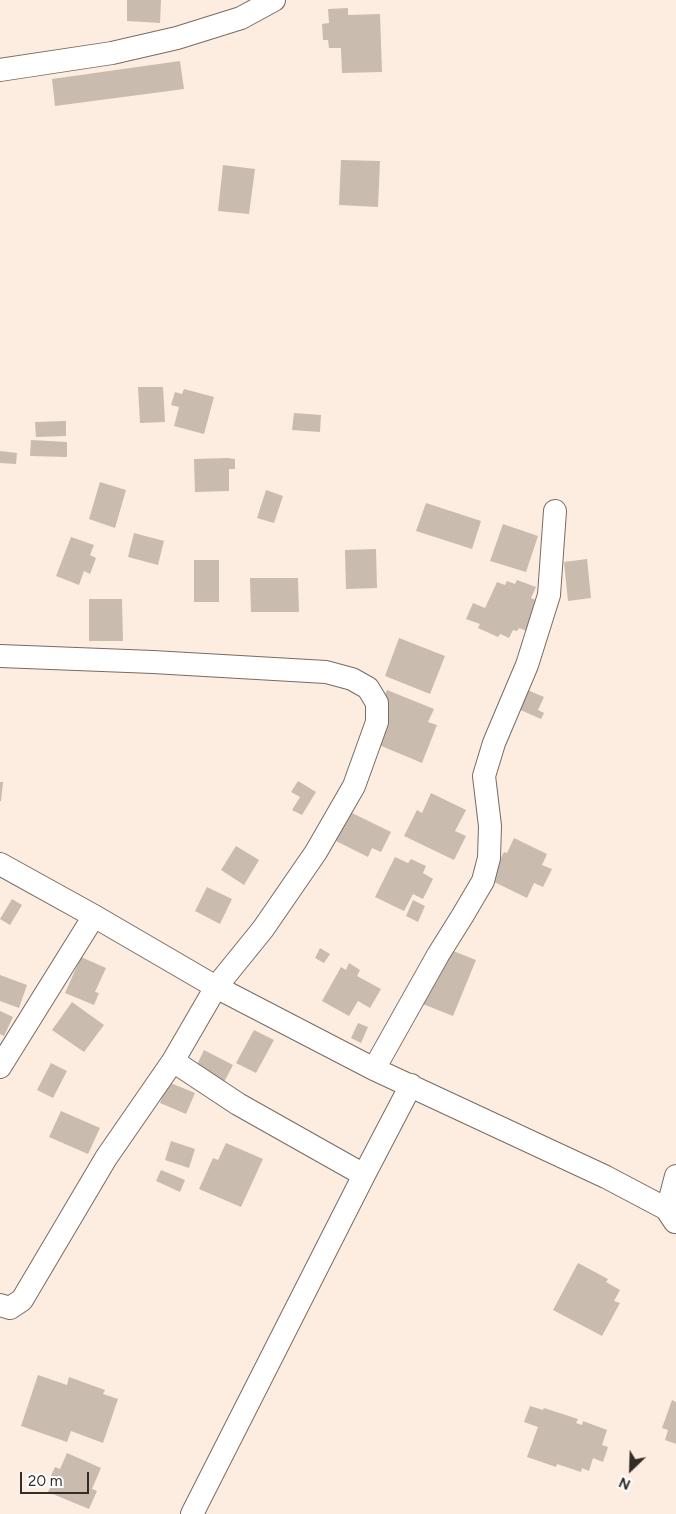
<!DOCTYPE html>
<style>
body{margin:0}
#map{position:relative;width:676px;height:1514px;overflow:hidden;background:#fdede0;font-family:Figtree,sans-serif}
canvas{display:block}
.north{position:absolute;left:606px;top:1444px;width:50px;height:50px;-webkit-text-stroke:4px #fefefe;paint-order:stroke;rotate:204deg;font-size:14px;font-weight:700;line-height:20px;text-align:center;color:#332d28}
.north::after{content:'';display:block;margin:auto;width:18px;height:22px;background:#332d28;clip-path:polygon(50% 0,100% 100%,50% 72%,0 100%)}
.scale{position:absolute;left:20px;top:1472px;width:69px;height:22px;box-sizing:border-box;border:2px solid #332d28;border-top:0;padding-left:6px;font-size:15px;line-height:18px;white-space:nowrap;color:#332d28;-webkit-text-stroke:4px #fefefe;paint-order:stroke}
</style>
<div id="map">
<canvas width="676" height="1514"></canvas>
<div class="north">N</div>
<div class="scale">20 m</div>
</div>
<script>
const c = document.querySelector('canvas').getContext('2d');
c.lineJoin = 'round';
function fill(path, color) {
  c.fillStyle = color;
  c.fill(path, 'evenodd');
}
function trace(path, color, width, dash) {
  c.strokeStyle = color;
  c.lineWidth = width;
  c.lineCap = dash ? 'butt' : 'round';
  c.setLineDash(dash || []);
  c.stroke(path);
}
fill(new Path2D(`
 M 127,0 L 161,0 L 160,23 L 127,21 Z
 M 348,8 L 348,15 L 380,14 L 382,72 L 342,73 L 341,48 L 329,48 L 328,40 L 323,40 L 322,24 L 329,23 L 328,9 Z
 M 180,61 L 184,89 L 55,106 L 52,79 Z
 M 341,160 L 380,161 L 378,207 L 339,205 Z
 M 223,165 L 255,169 L 249,214 L 218,211 Z
 M 138,387 L 163,387 L 165,422 L 140,423 Z
 M 184,389 L 214,397 L 204,434 L 174,426 L 179,407 L 171,405 L 175,392 L 182,394 Z
 M 294,413 L 321,415 L 320,432 L 292,430 Z
 M 66,421 L 66,436 L 36,437 L 35,422 Z
 M 31,440 L 67,442 L 67,457 L 30,456 Z
 M 0,451 L 17,453 L 16,464 L 0,463 Z
 M 228,458 L 235,459 L 235,469 L 229,469 L 229,491 L 195,492 L 194,459 Z
 M 100,482 L 126,490 L 115,528 L 89,519 Z
 M 266,490 L 283,496 L 274,523 L 257,518 Z
 M 426,503 L 481,521 L 472,549 L 416,531 Z
 M 503,524 L 538,536 L 526,572 L 490,561 Z
 M 134,533 L 164,541 L 158,565 L 128,557 Z
 M 71,537 L 94,545 L 90,555 L 96,558 L 90,574 L 84,571 L 79,585 L 56,576 Z
 M 376,549 L 377,588 L 346,589 L 345,550 Z
 M 587,559 L 591,598 L 568,601 L 564,562 Z
 M 194,560 L 219,560 L 219,602 L 194,602 Z
 M 250,578 L 298,578 L 299,612 L 251,612 Z
 M 517,580 L 536,587 L 531,598 L 540,602 L 527,631 L 519,628 L 517,631 L 513,630 L 509,638 L 500,634 L 498,637 L 478,628 L 480,624 L 466,619 L 473,603 L 485,608 L 497,582 L 505,585 L 507,581 L 515,584 Z
 M 89,599 L 122,599 L 123,641 L 89,641 Z
 M 399,638 L 445,656 L 430,694 L 385,676 Z
 M 525,689 L 544,697 L 538,710 L 544,713 L 541,719 L 516,708 Z
 M 387,690 L 434,709 L 428,722 L 437,725 L 422,763 L 379,745 L 368,736 Z
 M 298,781 L 316,792 L 302,815 L 292,810 L 300,797 L 291,792 Z
 M 0,782 L 3,782 L 1,801 L 0,801 Z
 M 431,793 L 466,810 L 455,831 L 466,836 L 454,860 L 404,836 L 417,810 L 422,813 Z
 M 350,812 L 391,832 L 381,852 L 372,848 L 368,857 L 336,841 Z
 M 514,838 L 547,854 L 542,865 L 552,869 L 543,887 L 534,883 L 527,898 L 490,880 L 504,852 L 507,853 Z
 M 236,846 L 259,860 L 244,885 L 221,870 Z
 M 395,857 L 408,863 L 411,859 L 426,866 L 423,873 L 433,879 L 423,899 L 413,894 L 404,911 L 375,897 Z
 M 207,887 L 232,899 L 220,924 L 195,911 Z
 M 12,899 L 22,905 L 10,925 L 0,919 Z
 M 413,900 L 425,906 L 418,922 L 406,916 Z
 M 433,943 L 476,960 L 453,1016 L 410,999 Z
 M 320,948 L 330,954 L 324,963 L 315,958 Z
 M 81,957 L 106,968 L 95,992 L 99,993 L 94,1005 L 65,993 Z
 M 349,963 L 360,970 L 357,976 L 381,989 L 370,1008 L 358,1001 L 349,1016 L 322,1001 L 341,967 L 346,970 Z
 M 0,975 L 27,985 L 19,1008 L 0,1001 Z
 M 72,1002 L 104,1025 L 84,1052 L 52,1030 Z
 M 0,1011 L 13,1017 L 4,1036 L 0,1034 Z
 M 358,1023 L 368,1027 L 361,1043 L 351,1038 Z
 M 254,1030 L 274,1040 L 256,1073 L 236,1063 Z
 M 204,1050 L 233,1065 L 222,1086 L 194,1071 Z
 M 51,1063 L 67,1071 L 53,1098 L 37,1090 Z
 M 168,1082 L 195,1093 L 186,1114 L 160,1103 Z
 M 61,1111 L 100,1128 L 88,1154 L 49,1137 Z
 M 171,1141 L 195,1149 L 189,1168 L 165,1160 Z
 M 226,1143 L 263,1159 L 241,1207 L 199,1189 L 213,1158 L 218,1160 Z
 M 161,1170 L 185,1180 L 180,1192 L 156,1181 Z
 M 578,1263 L 608,1279 L 606,1282 L 620,1290 L 614,1301 L 620,1303 L 602,1336 L 553,1310 Z
 M 38,1375 L 67,1385 L 69,1377 L 105,1390 L 103,1394 L 118,1399 L 103,1443 L 71,1431 L 67,1442 L 21,1426 Z
 M 672,1400 L 676,1402 L 676,1444 L 665,1440 L 668,1430 L 662,1428 Z
 M 530,1406 L 543,1410 L 544,1408 L 578,1419 L 576,1423 L 582,1425 L 583,1421 L 607,1430 L 602,1445 L 608,1447 L 603,1462 L 593,1458 L 589,1471 L 582,1468 L 581,1472 L 557,1464 L 556,1467 L 527,1457 L 538,1427 L 524,1422 Z
 M 67,1453 L 101,1468 L 92,1489 L 97,1491 L 89,1509 L 48,1492 L 53,1482 L 49,1480 L 55,1467 L 60,1469 Z`), '#cabbaf');
const minor = new Path2D(`
 M 0,70 L 112,53 L 177,38 L 241,18 L 274,0
 M 0,656 L 153,662 L 326,672 L 352,679 L 368,688 L 377,703 L 377,722 L 354,786 L 316,852 L 263,929 L 216,987 L 173,1061 L 106,1158 L 22,1300 L 10,1308 L 0,1305
 M 0,864 L 94,916 L 216,987 L 374,1069 L 606,1177 L 676,1214
 M 173,1061 L 238,1104 L 364,1175
 M 0,1067 L 94,916
 M 374,1069 L 438,955 L 463,915 L 483,881 L 489,858 L 490,826 L 484,776 L 494,743 L 527,665 L 549,595 L 555,511
 M 675,1222 L 667,1210 L 676,1176
 M 192,1514 L 364,1175 L 411,1085`);
trace(minor, '#796b60', 24);
trace(minor, '#fff', 22);
</script>
